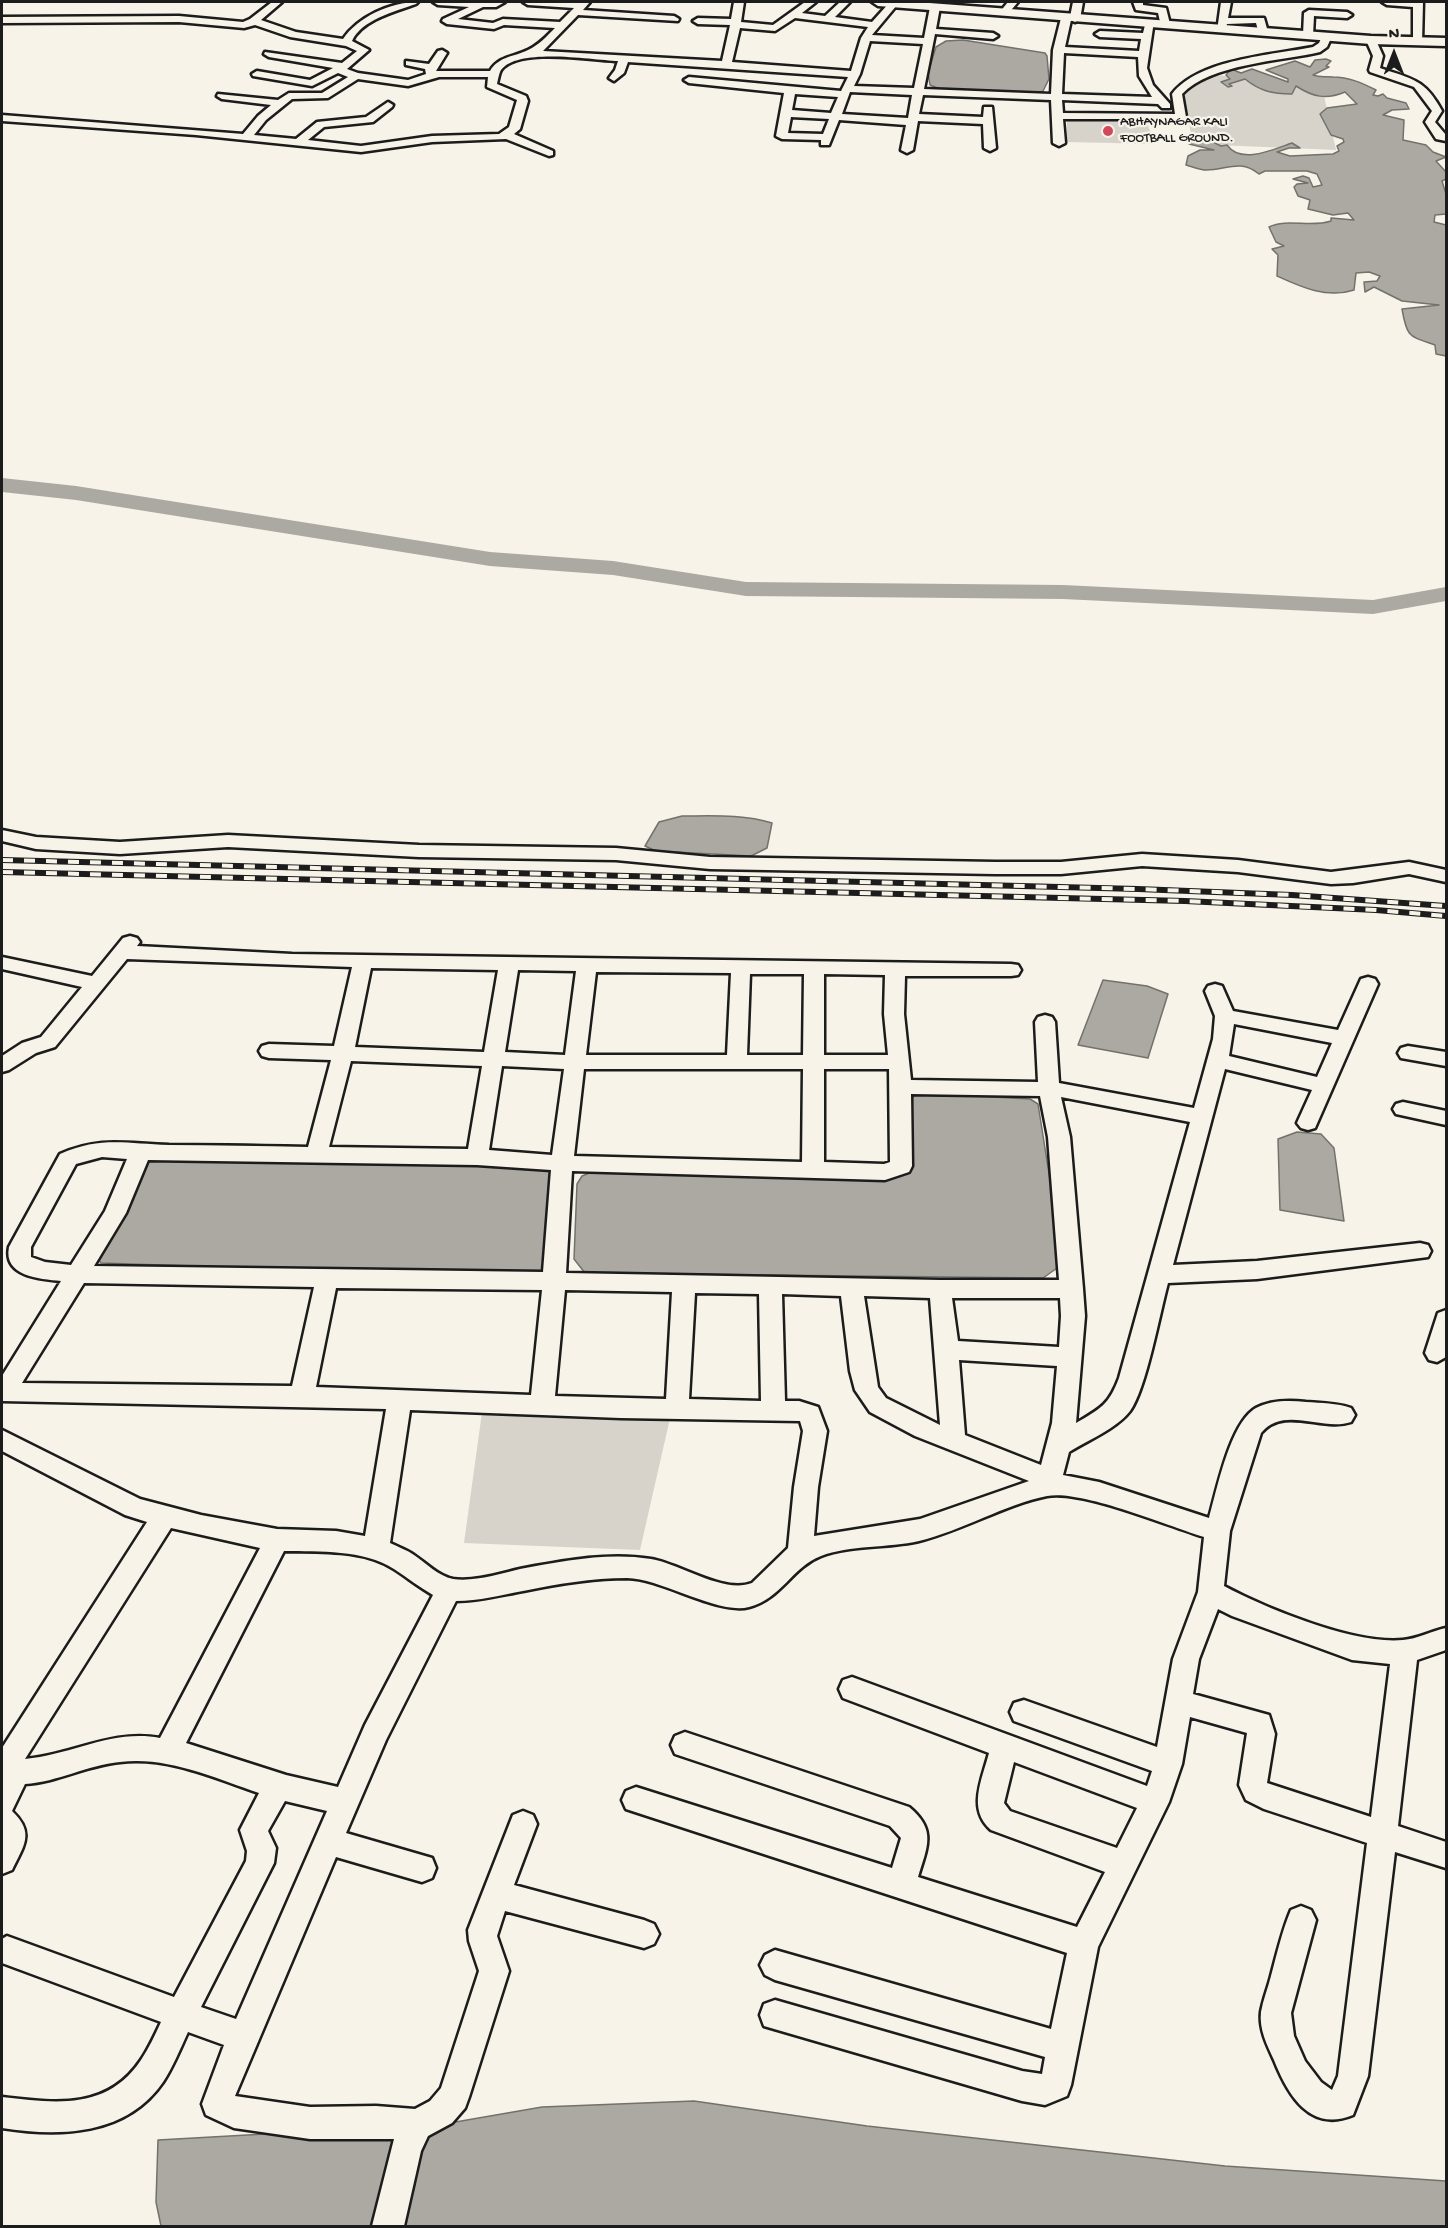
<!DOCTYPE html>
<style>
body{margin:0}
#map{position:relative;width:1448px;height:2228px;overflow:hidden;background:#f7f3e8;font-family:"Gochi Hand",sans-serif}
canvas{display:block}
.frame{position:absolute;inset:0;border:3px solid #1c1c1c;pointer-events:none}
.north{position:absolute;left:1364px;top:24px;width:60px;height:60px;-webkit-text-stroke:4px #f7f3e8;paint-order:stroke;rotate:0deg;font-size:16px;font-weight:700;line-height:24px;text-align:center;color:#1c1c1c}
.north::after{content:'';display:block;margin:auto;width:21px;height:27px;background:#1c1c1c;clip-path:polygon(50% 0,100% 100%,50% 72%,0 100%)}
</style>
<div id="map">
<canvas width="1448" height="2228"></canvas>
<div class="frame"></div>
<div class="north">N</div>
</div>
<script>
const c = document.querySelector('canvas').getContext('2d');
c.lineJoin = 'round';
function fill(path, color) {
  c.fillStyle = color;
  c.fill(path, 'evenodd');
}
function trace(path, color, width, dash) {
  c.strokeStyle = color;
  c.lineWidth = width;
  c.lineCap = dash ? 'butt' : 'round';
  c.setLineDash(dash || []);
  c.stroke(path);
}
function write(font, color, halo, rows, align = 'center') {
  c.font = font + ' "Gochi Hand",sans-serif';
  c.lineWidth = 4.5;
  c.setLineDash([]);
  c.textBaseline = 'middle';
  c.strokeStyle = halo;
  c.fillStyle = color;
  for (const [text, x, y, turn = 0] of rows) {
    c.save();
    c.translate(x, y);
    c.rotate((+turn || 0) * Math.PI / 180);
    c.textAlign = isNaN(turn) ? turn : align;
    if (halo) c.strokeText(text, 0, 0);
    c.fillText(text, 0, 0);
    c.restore();
  }
}
fill(new Path2D(`
 M 1212,75 L 1280,79 L 1324,96 L 1336,150 L 1193,144 L 1182,88 Z
 M 1144,117 L 1156,144 L 1066,142 L 1067,121 L 1074,121 L 1073,118 Z
 M 483,1405 L 671,1414 L 640,1550 L 464,1543 Z`), '#d7d3cb');
const water = new Path2D(`
 M 963,40 L 1045,53 L 1047,56 L 1049,79 L 1043,91 L 1037,94 L 945,91 L 930,85 L 928,73 L 936,47 L 946,41 Z
 M 1326,59 L 1331,61 L 1326,66 L 1329,67 L 1313,75 C 1321,78 1325,76 1333,77 C 1349,77 1362,83 1376,90 L 1373,95 L 1378,96 L 1383,94 L 1387,98 L 1406,103 L 1409,109 L 1392,110 L 1383,115 L 1404,120 L 1403,140 L 1426,145 L 1433,152 L 1446,157 L 1436,161 L 1446,172 L 1446,179 L 1442,181 L 1446,194 L 1446,214 L 1435,215 L 1434,222 L 1446,225 L 1446,356 L 1436,354 L 1435,345 C 1409,336 1407,338 1402,309 L 1439,305 L 1402,301 L 1374,287 L 1365,292 L 1364,282 L 1377,281 L 1380,276 L 1369,272 L 1356,273 L 1354,290 C 1327,299 1301,287 1277,276 L 1278,255 L 1272,249 L 1284,246 L 1276,242 L 1269,227 C 1287,218 1311,228 1331,221 L 1331,218 L 1354,220 L 1348,213 L 1333,215 L 1308,209 L 1310,200 L 1298,196 L 1294,187 L 1297,184 L 1308,183 L 1293,179 L 1303,176 L 1309,178 L 1313,187 L 1322,185 L 1317,174 L 1307,171 L 1265,171 L 1259,174 C 1239,158 1226,171 1204,170 C 1198,169 1192,167 1186,165 L 1188,156 L 1200,150 L 1214,150 L 1189,144 L 1193,141 L 1213,142 L 1221,146 L 1227,145 C 1241,165 1274,149 1292,143 L 1300,148 L 1289,148 L 1277,152 L 1290,156 L 1333,154 L 1339,151 L 1337,146 L 1344,142 L 1343,139 L 1331,135 L 1320,114 L 1327,108 L 1357,104 L 1345,92 C 1326,100 1313,97 1296,86 L 1292,94 C 1272,94 1260,91 1245,79 L 1229,84 L 1232,86 L 1228,87 L 1221,82 L 1230,79 L 1226,75 L 1231,69 L 1241,73 L 1252,69 L 1288,82 L 1288,79 L 1266,70 L 1295,61 L 1310,67 L 1315,60 Z
 M 682,816 C 712,816 743,814 772,823 L 767,848 L 751,856 L 656,851 L 645,846 L 659,822 Z
 M 1103,980 L 1147,986 L 1168,994 L 1148,1058 L 1078,1045 Z
 M 918,1093 L 1030,1099 L 1038,1104 L 1062,1256 L 1060,1266 L 1043,1278 L 585,1273 L 574,1259 L 577,1184 L 582,1176 L 602,1168 L 909,1170 L 905,1104 Z
 M 1297,1132 L 1321,1134 L 1334,1148 L 1344,1221 L 1280,1210 L 1278,1139 Z
 M 148,1161 L 541,1165 L 550,1170 L 545,1271 L 523,1277 L 101,1263 L 96,1257 Z
 M 694,2101 L 867,2126 L 1225,2166 L 1446,2181 L 1446,2226 L 161,2226 L 156,2202 L 158,2140 L 444,2124 L 542,2107 Z`);
fill(water, '#aca9a2');
trace(water, '#72716c', 1.5);
fill(new Path2D(`
 M 2,478 L 76,486 L 490,552 L 613,561 L 746,582 L 1063,585 L 1373,600 L 1446,587 L 1446,601 L 1373,614 L 1063,599 L 746,596 L 613,575 L 490,566 L 76,500 L 2,492 Z`), '#aca9a2');
const minor = new Path2D(`
 M 272,2 L 282,2 L 261,20 L 296,32 L 343,39 C 358,17 390,2 418,2 L 416,4 C 396,11 361,20 352,41 L 369,50 L 347,69 L 358,73 L 408,80 L 426,74 L 425,69 L 406,65 L 406,61 L 429,64 L 438,51 L 442,50 L 447,53 L 436,71 L 490,71 C 499,56 514,57 528,50 C 539,45 547,36 555,28 L 504,25 L 494,29 L 447,24 L 442,21 L 443,19 L 469,7 L 438,5 L 433,2 L 505,2 L 496,7 L 483,7 L 458,19 L 493,23 L 503,19 L 560,22 L 574,8 L 528,5 L 523,2 L 590,2 L 583,10 L 674,16 L 679,19 L 678,21 L 578,15 L 543,51 L 722,61 L 730,25 L 698,24 L 693,21 L 698,18 L 731,19 L 734,2 L 744,2 L 741,22 L 773,25 L 805,2 L 816,2 L 802,13 L 825,16 L 840,2 L 850,2 L 835,17 L 872,22 L 890,2 L 898,2 L 897,5 L 872,35 L 924,38 L 930,7 L 935,4 L 940,7 L 936,29 L 993,33 L 998,36 L 993,39 L 935,34 L 924,89 L 1051,94 L 1053,50 L 1061,18 L 1066,15 L 1070,17 L 1073,2 L 1083,2 L 1080,19 L 1075,22 L 1071,20 L 1065,47 L 1139,51 L 1141,39 L 1100,37 L 1095,34 L 1100,31 L 1143,33 L 1146,21 L 1154,21 L 1147,68 L 1153,85 L 1170,104 L 1170,108 L 1162,108 L 1158,104 L 1062,100 L 1063,113 L 1175,114 L 1172,94 C 1199,59 1272,55 1313,47 L 1319,43 L 1323,34 L 1332,36 L 1327,47 L 1320,52 C 1281,61 1210,64 1182,94 L 1186,117 L 1185,119 L 1063,119 L 1065,143 L 1059,146 L 1053,143 L 1051,100 L 923,95 L 919,114 L 983,117 L 984,107 L 992,107 L 996,148 L 990,151 L 984,148 L 983,124 L 918,121 L 913,150 L 907,153 L 901,150 L 906,125 L 839,120 L 829,145 L 821,145 L 821,140 L 782,139 L 776,136 L 784,93 L 689,83 L 684,80 L 689,77 L 841,91 L 848,77 L 628,62 L 624,73 L 614,81 L 609,78 L 615,70 L 618,61 C 592,60 518,47 501,70 C 499,73 498,80 497,84 L 526,96 L 528,101 L 520,129 L 514,134 L 553,151 L 553,155 L 549,156 L 506,139 L 432,142 L 361,152 L 196,135 L 2,121 L 2,115 L 243,134 L 258,116 L 271,105 L 222,99 L 217,96 L 218,94 L 278,100 L 289,93 L 322,93 L 348,77 L 338,73 L 312,86 L 253,76 L 252,74 L 257,71 L 310,80 L 333,68 L 269,57 L 264,54 L 265,52 L 342,63 L 357,51 L 346,46 L 290,37 L 255,25 L 244,28 L 179,22 L 2,23 L 2,17 L 179,16 L 243,22 L 250,19 ZM 795,18 L 868,27 L 861,38 L 851,71 L 732,62 L 740,28 L 775,31 ZM 870,41 L 923,44 L 914,88 L 854,86 L 860,74 ZM 1064,53 L 1138,57 L 1139,76 L 1152,97 L 1062,94 ZM 439,77 L 488,77 L 487,87 L 517,100 L 509,127 L 499,134 L 432,136 L 361,146 L 308,140 L 324,127 L 373,122 L 392,107 L 393,105 L 388,102 L 366,117 L 317,122 L 296,139 L 254,135 L 266,120 L 292,99 L 328,98 L 358,79 L 408,86 ZM 850,92 L 912,95 L 908,118 L 842,114 ZM 795,94 L 838,97 L 831,113 L 792,110 ZM 791,117 L 829,119 L 823,134 L 788,133 Z
 M 1008,2 L 1018,2 L 1007,15 L 1001,15 L 999,13 Z
 M 1133,2 L 1143,2 L 1143,5 L 1166,8 L 1170,24 L 1161,26 L 1158,13 L 1136,10 Z
 M 1221,2 L 1231,2 L 1228,18 L 1264,18 L 1268,32 L 1259,34 L 1256,23 L 1227,24 L 1225,31 L 1217,31 Z
 M 1382,2 L 1423,2 L 1422,43 L 1413,41 L 1413,7 L 1387,5 Z
 M 1309,10 L 1347,12 L 1352,15 L 1347,18 L 1314,16 L 1313,35 L 1308,38 L 1303,35 L 1304,13 Z
 M 1367,38 L 1375,38 L 1383,56 L 1380,68 C 1412,79 1425,79 1442,111 L 1435,122 L 1446,135 L 1446,141 L 1436,139 L 1425,122 L 1432,111 L 1414,87 L 1370,72 L 1369,70 L 1373,56 L 1366,40 Z
 M 2,830 L 36,837 L 120,842 L 228,835 L 419,845 L 616,848 L 710,857 L 995,862 L 1061,862 L 1142,854 L 1238,860 L 1331,872 L 1409,862 L 1446,870 L 1446,882 L 1409,874 L 1353,883 L 1331,884 L 1238,872 L 1142,866 L 1061,874 L 995,874 L 710,869 L 616,860 L 419,857 L 228,847 L 120,854 L 36,849 L 2,841 Z
 M 130,936 L 137,938 L 140,942 L 137,946 L 292,954 L 1011,964 L 1018,965 L 1021,970 L 1018,975 L 1011,976 L 905,976 L 904,1014 L 911,1080 L 1038,1082 L 1035,1022 L 1038,1017 L 1045,1015 L 1052,1017 L 1055,1022 L 1059,1083 L 1194,1108 L 1213,1039 L 1215,1016 L 1205,991 L 1208,986 L 1215,984 L 1222,986 L 1233,1011 L 1338,1030 L 1361,979 L 1368,977 L 1375,979 L 1378,984 L 1315,1128 L 1308,1130 L 1301,1128 L 1297,1123 L 1312,1090 L 1225,1069 L 1173,1265 L 1257,1261 L 1420,1243 L 1428,1245 L 1431,1251 L 1428,1257 L 1257,1279 L 1168,1283 C 1160,1312 1146,1389 1130,1411 C 1116,1429 1088,1440 1069,1452 L 1063,1475 L 1099,1482 L 1209,1518 C 1217,1490 1230,1423 1256,1408 C 1271,1400 1289,1400 1306,1402 C 1321,1403 1337,1403 1351,1408 L 1355,1415 L 1351,1422 C 1323,1432 1284,1405 1261,1433 L 1230,1531 L 1224,1586 C 1267,1609 1356,1645 1403,1640 C 1417,1639 1432,1631 1446,1628 L 1446,1650 L 1417,1660 L 1398,1826 L 1446,1842 L 1446,1868 L 1395,1852 L 1368,2076 L 1353,2115 C 1310,2133 1288,2095 1274,2060 C 1267,2045 1259,2029 1261,2012 C 1263,2000 1268,1988 1271,1976 C 1277,1954 1282,1931 1291,1910 L 1301,1906 L 1311,1910 L 1316,1920 L 1291,2013 L 1294,2036 L 1305,2061 L 1321,2082 L 1332,2090 L 1338,2076 L 1367,1843 L 1264,1809 L 1246,1800 L 1239,1785 L 1247,1733 L 1190,1717 L 1182,1764 L 1169,1802 L 1098,1947 L 1071,2085 L 1067,2096 L 1045,2105 L 1022,2101 L 764,2026 L 760,2015 L 764,2004 L 775,2000 L 1022,2071 L 1042,2074 L 1045,2057 L 775,1980 L 765,1975 L 760,1965 L 765,1955 L 775,1950 L 1051,2029 L 1067,1953 L 626,1809 L 622,1800 L 626,1791 L 636,1787 L 892,1868 L 901,1838 L 890,1826 L 675,1754 L 671,1745 L 675,1736 L 685,1732 L 909,1807 C 937,1830 927,1847 918,1877 L 1077,1927 L 1105,1872 L 991,1830 C 967,1809 982,1780 989,1753 L 843,1698 L 839,1689 L 843,1680 L 852,1677 L 1147,1786 L 1152,1771 L 1014,1721 L 1010,1712 L 1014,1703 L 1024,1700 L 1157,1747 L 1173,1659 L 1198,1592 L 1204,1537 C 1169,1526 1080,1489 1047,1496 C 1006,1504 961,1531 919,1541 C 889,1548 849,1545 821,1556 C 792,1567 781,1599 749,1607 C 718,1615 663,1579 627,1578 C 592,1578 557,1584 523,1591 C 501,1595 479,1601 456,1601 L 386,1740 L 346,1833 L 432,1858 L 436,1868 L 432,1878 L 422,1882 L 336,1857 L 235,2096 L 310,2107 L 376,2106 L 415,2109 L 430,2101 L 441,2088 L 479,1971 L 469,1941 L 468,1930 L 513,1815 L 523,1811 L 533,1815 L 537,1824 L 514,1885 L 644,1920 L 654,1924 L 659,1934 L 654,1944 L 644,1948 L 505,1911 L 497,1936 L 509,1971 L 469,2097 L 465,2108 L 452,2123 L 428,2136 L 421,2151 L 404,2226 L 372,2226 L 394,2139 L 310,2139 L 234,2128 L 206,2115 L 202,2104 L 224,2045 L 188,2032 C 180,2049 173,2067 163,2082 C 126,2136 59,2137 2,2128 L 2,2097 C 55,2103 107,2111 141,2060 C 149,2048 155,2035 161,2022 L 2,1963 L 2,1939 L 7,1936 L 174,1997 L 246,1861 L 247,1851 L 240,1830 L 259,1793 C 215,1778 167,1756 120,1762 C 87,1765 58,1782 25,1784 L 12,1811 C 35,1833 24,1845 12,1870 L 2,1874 L 2,1748 L 147,1522 L 125,1515 L 2,1451 L 2,1430 L 140,1499 L 201,1515 L 277,1529 L 336,1531 L 365,1536 L 386,1409 L 2,1401 L 2,1376 L 61,1281 C 39,1279 3,1276 9,1247 L 60,1154 C 101,1136 126,1144 169,1145 C 215,1145 262,1146 308,1147 L 331,1060 L 269,1058 L 262,1056 L 259,1051 L 262,1046 L 269,1044 L 334,1046 L 352,967 L 127,959 L 55,1047 L 36,1053 L 9,1070 L 2,1072 L 2,1056 L 22,1043 L 41,1037 L 82,987 L 2,969 L 2,957 L 92,976 L 123,938 ZM 371,968 L 498,970 L 484,1052 L 355,1047 ZM 518,970 L 576,971 L 565,1055 L 505,1052 ZM 596,972 L 731,973 L 727,1055 L 586,1055 ZM 750,974 L 804,974 L 803,1055 L 747,1055 ZM 824,974 L 885,975 L 884,1014 L 888,1055 L 824,1055 ZM 1234,1024 L 1332,1043 L 1317,1077 L 1229,1056 ZM 351,1061 L 482,1066 L 468,1149 L 329,1147 ZM 502,1066 L 564,1069 L 552,1155 L 489,1150 ZM 584,1069 L 803,1069 L 802,1162 L 574,1156 ZM 824,1069 L 889,1069 L 890,1162 L 884,1164 L 824,1162 ZM 911,1094 L 1040,1096 L 1048,1137 L 1059,1280 L 940,1280 L 566,1273 L 572,1171 L 885,1180 L 909,1172 L 912,1166 ZM 1061,1097 L 1190,1122 L 1119,1378 C 1109,1405 1100,1409 1076,1423 L 1085,1316 L 1083,1289 L 1070,1137 ZM 102,1157 L 127,1159 L 105,1211 L 71,1265 L 45,1262 L 31,1257 L 31,1247 L 76,1164 ZM 148,1160 L 477,1165 L 551,1170 L 543,1272 L 94,1266 L 126,1213 ZM 84,1283 L 314,1287 L 292,1386 L 22,1383 ZM 336,1288 L 542,1290 L 531,1395 L 316,1387 ZM 565,1290 L 672,1292 L 666,1399 L 555,1396 ZM 695,1293 L 759,1294 L 761,1401 L 689,1399 ZM 782,1294 L 841,1296 L 850,1371 L 855,1390 L 870,1412 L 915,1436 L 1029,1481 L 920,1519 L 814,1536 L 818,1487 L 827,1431 L 818,1407 L 799,1401 L 785,1401 ZM 864,1296 L 930,1298 L 940,1425 L 886,1398 L 878,1387 ZM 952,1298 L 1060,1298 L 1061,1316 L 1059,1347 L 958,1341 ZM 959,1360 L 1057,1366 L 1052,1423 L 1041,1465 L 965,1435 ZM 410,1410 L 621,1418 L 800,1421 L 803,1431 L 794,1487 L 788,1548 L 752,1583 C 723,1594 681,1564 651,1559 C 608,1552 563,1561 520,1569 C 499,1574 474,1582 453,1579 C 438,1576 426,1563 414,1555 C 407,1550 398,1547 390,1543 ZM 171,1528 L 260,1548 L 160,1738 C 112,1729 72,1755 25,1759 ZM 284,1551 C 320,1552 363,1549 394,1569 C 408,1578 419,1587 433,1595 L 365,1725 L 338,1787 L 286,1775 L 186,1743 ZM 1218,1609 L 1232,1616 L 1352,1660 L 1390,1664 L 1371,1817 L 1267,1783 L 1275,1734 L 1269,1715 L 1193,1694 L 1199,1659 ZM 1014,1762 L 1137,1808 L 1117,1848 L 1010,1811 L 1004,1803 ZM 285,1801 L 327,1811 L 236,2019 L 201,2007 L 274,1863 L 276,1848 L 268,1831 Z
 M 1408,1046 L 1446,1052 L 1446,1066 L 1401,1058 L 1398,1053 L 1401,1048 Z
 M 1403,1102 L 1446,1111 L 1446,1125 L 1396,1114 L 1393,1109 L 1396,1104 Z
 M 1446,1310 L 1446,1357 L 1437,1362 L 1429,1360 L 1425,1353 L 1438,1313 Z`);
const major = new Path2D(`
 M 872,2 L 916,2 L 1371,36 L 1446,38 L 1446,46 L 1371,44 L 878,6 Z`);
trace(minor, '#1c1c1c', 5);
trace(major, '#1c1c1c', 5);
fill(minor, '#f7f3e8');
fill(major, '#f7f3e8');
const rail = new Path2D(`
 M 2,860 L 1138,889 L 1292,895 L 1446,906
 M 2,872 L 1185,901 L 1376,910 L 1446,916`);
trace(rail, '#1c1c1c', 6);
trace(rail, '#f7f3e8', 4, [11]);
for (const [x, y, r, color] of [
 [1108,131,6,"#d1495b"]
]) {
  const dot = new Path2D();
  dot.arc(x, y, r, 0, 2 * Math.PI);
  c.fillStyle = color;
  c.fill(dot);
  trace(dot, '#f7f3e8', 2);
}
write('14px', '#1c1c1c', '#f7f3e8', [
 ["ABHAYNAGAR KALI",1120,123],
 ["FOOTBALL GROUND.",1120,139]
], 'left');
</script>
